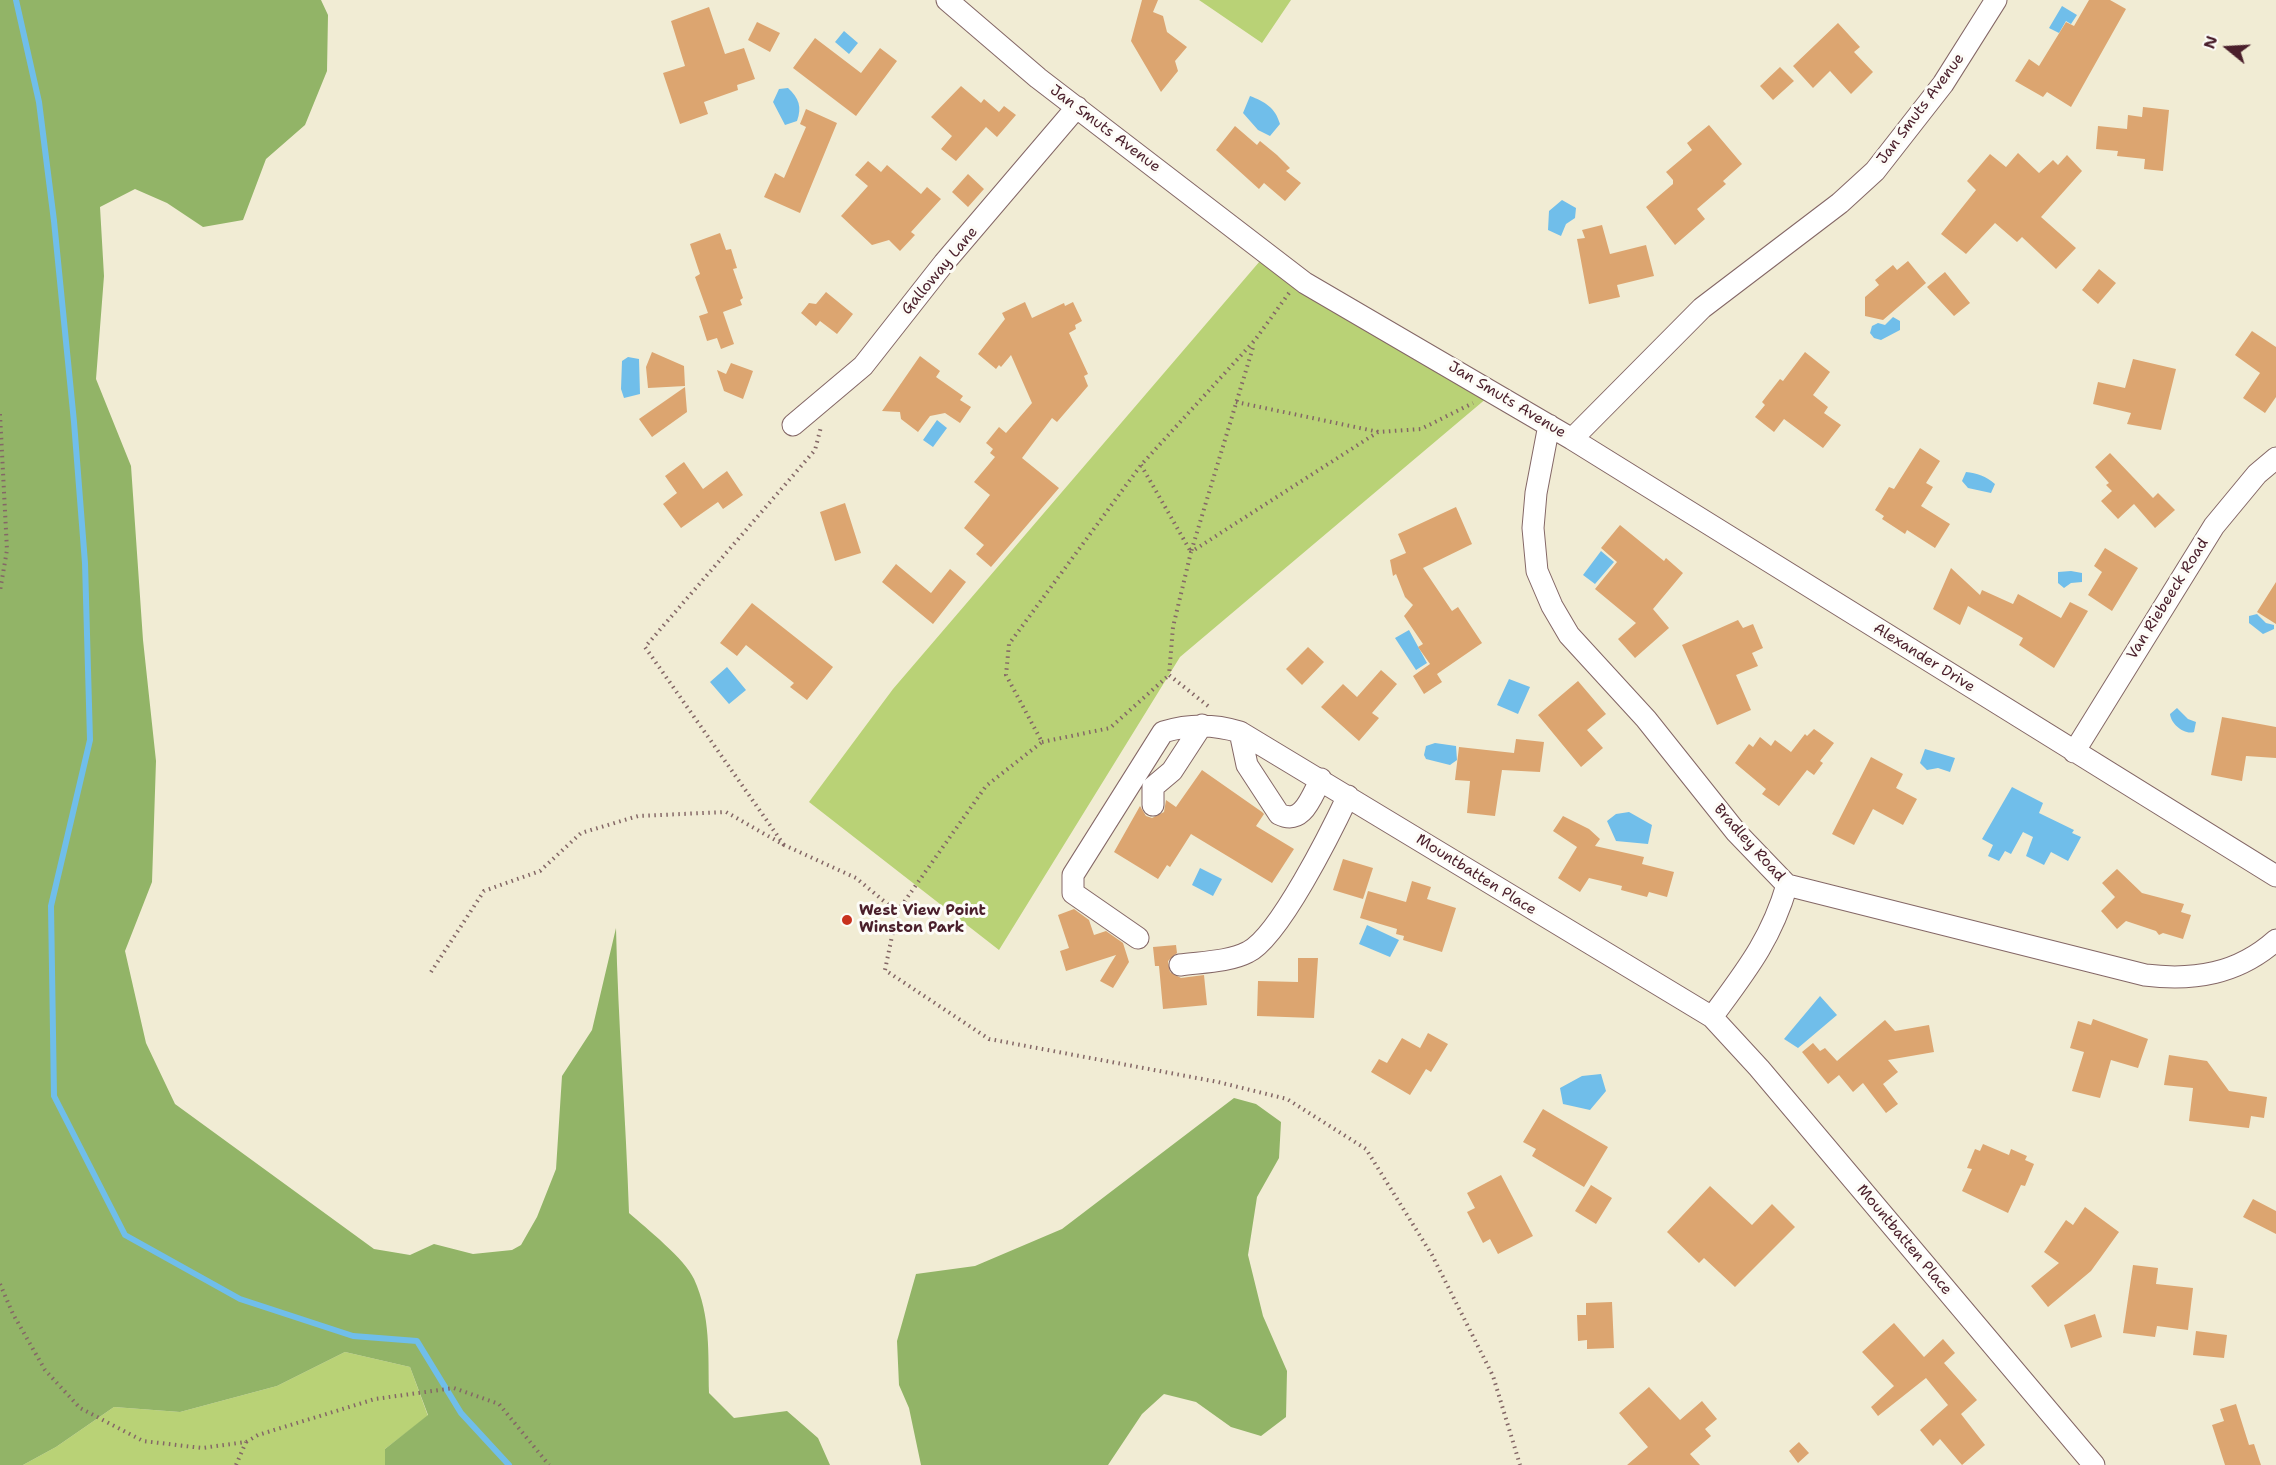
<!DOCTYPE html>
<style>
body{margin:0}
#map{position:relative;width:2276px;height:1465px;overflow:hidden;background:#f1ecd4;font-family:"Shantell Sans",sans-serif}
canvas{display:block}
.north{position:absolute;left:2198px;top:18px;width:60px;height:60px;-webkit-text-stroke:4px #fdfcf7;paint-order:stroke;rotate:288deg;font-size:16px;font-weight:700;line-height:24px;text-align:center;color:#4a1f2b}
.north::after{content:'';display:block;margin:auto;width:21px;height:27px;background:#4a1f2b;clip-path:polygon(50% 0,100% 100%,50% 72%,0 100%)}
</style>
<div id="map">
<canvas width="2276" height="1465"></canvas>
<div class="north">N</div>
</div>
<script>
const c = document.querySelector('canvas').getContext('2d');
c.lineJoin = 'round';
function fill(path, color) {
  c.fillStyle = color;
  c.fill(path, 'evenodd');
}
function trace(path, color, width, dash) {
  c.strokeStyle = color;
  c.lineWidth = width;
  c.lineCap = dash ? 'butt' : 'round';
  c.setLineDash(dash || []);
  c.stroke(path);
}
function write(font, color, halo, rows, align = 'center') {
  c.font = font + ' "Shantell Sans",sans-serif';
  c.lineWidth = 6;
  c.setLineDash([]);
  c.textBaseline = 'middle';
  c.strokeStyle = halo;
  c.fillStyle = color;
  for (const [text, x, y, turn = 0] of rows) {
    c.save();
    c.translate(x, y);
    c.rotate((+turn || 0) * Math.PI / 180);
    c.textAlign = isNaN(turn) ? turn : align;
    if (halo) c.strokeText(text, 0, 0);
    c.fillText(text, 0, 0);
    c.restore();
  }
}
fill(new Path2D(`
 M 1199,0 L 1291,0 L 1262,43 Z
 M 1266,254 L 1494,392 L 1180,657 L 999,950 L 809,802 L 893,689 Z
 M 345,1352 L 410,1367 L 428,1416 L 385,1449 L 385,1465 L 23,1465 L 56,1447 L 114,1407 L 180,1412 L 277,1386 Z`), '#b9d276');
fill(new Path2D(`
 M 0,0 L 321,0 L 328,15 L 327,71 L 305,125 L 266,159 L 243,220 L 203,227 L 167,203 L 135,189 L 100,207 L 104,276 L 96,379 L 131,466 L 143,640 L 156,761 L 152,882 L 125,951 L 146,1043 L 175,1104 L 374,1249 L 410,1255 L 434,1244 L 473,1254 L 512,1250 L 521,1245 L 537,1217 L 556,1169 L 562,1076 L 592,1030 L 616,928 C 618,1023 626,1118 629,1213 C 646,1228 685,1259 694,1279 C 711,1316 708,1354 709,1393 L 734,1418 L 787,1411 L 818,1438 L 830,1465 L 385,1465 L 385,1449 L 428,1415 L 410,1367 L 345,1352 L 277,1386 L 180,1412 L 114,1407 L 56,1447 L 23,1465 L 0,1465 Z
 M 1234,1098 L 1256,1104 L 1281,1122 L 1279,1158 L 1257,1197 L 1248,1255 L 1263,1316 L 1287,1371 L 1286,1417 L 1261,1436 L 1231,1427 L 1196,1402 L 1164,1394 L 1142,1414 L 1108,1465 L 921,1465 L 909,1408 L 899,1385 L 897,1341 L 916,1274 L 975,1266 L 1062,1229 Z`), '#92b467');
fill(new Path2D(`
 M 2062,6 L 2077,15 L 2071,24 L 2066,21 L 2059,33 L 2049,28 Z
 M 844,31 L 858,43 L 849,54 L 835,42 Z
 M 788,88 C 799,98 802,107 797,121 L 785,125 L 773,102 L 779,89 Z
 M 1250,96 C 1265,102 1275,107 1280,124 L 1270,136 L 1258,130 L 1243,113 Z
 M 1562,200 L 1576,208 L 1575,218 L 1566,224 L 1561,236 L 1548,230 L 1549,211 Z
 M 1893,317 L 1900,321 L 1900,330 L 1881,340 L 1874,338 L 1870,333 L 1872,326 L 1878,323 L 1885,325 Z
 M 628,357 L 639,359 L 640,394 L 624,398 L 621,389 L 622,361 Z
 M 937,420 L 947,428 L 933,447 L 923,440 Z
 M 1966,472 C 1977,473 1986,476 1995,484 L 1991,493 L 1968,488 L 1962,481 Z
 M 1601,551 L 1614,562 L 1595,584 L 1583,575 Z
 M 2071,571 L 2082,573 L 2082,582 L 2071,583 L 2064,588 L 2058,583 L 2058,572 Z
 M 2257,614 L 2266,623 L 2274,625 L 2274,629 L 2263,634 L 2249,623 L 2249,616 Z
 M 1409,630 L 1427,663 L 1416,670 L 1395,638 Z
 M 727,667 L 746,690 L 729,704 L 710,682 Z
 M 1509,679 L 1530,687 L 1518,714 L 1497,705 Z
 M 2177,708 L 2188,719 L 2196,722 L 2194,732 C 2184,735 2171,724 2170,714 Z
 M 1435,743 L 1456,746 L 1457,760 L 1450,765 L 1426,759 L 1424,755 L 1426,746 Z
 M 1925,749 L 1955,758 L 1950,772 L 1938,768 L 1927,770 L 1920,763 Z
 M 2012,787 L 2043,803 L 2039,813 L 2074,830 L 2072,833 L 2081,837 L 2068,861 L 2051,852 L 2044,865 L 2026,856 L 2033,837 L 2023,832 L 2011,854 L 2005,851 L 1999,861 L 1988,856 L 1993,845 L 1982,839 Z
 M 1629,812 L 1652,825 L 1648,844 L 1616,841 L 1607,821 L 1616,814 Z
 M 1200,868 L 1222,879 L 1213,896 L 1192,885 Z
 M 1367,925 L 1399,940 L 1390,957 L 1359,944 Z
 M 1820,996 L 1837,1015 L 1798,1048 L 1784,1039 Z
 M 1601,1074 L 1606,1091 L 1590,1110 L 1563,1104 L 1560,1088 L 1582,1076 Z`), '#70beea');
trace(new Path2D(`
 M 16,0 L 39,102 L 54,221 L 74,422 L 85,563 L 90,740 L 51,906 L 54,1096 L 125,1235 L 240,1299 L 353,1336 L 417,1341 L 461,1413 L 509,1465`), '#70beea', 6);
fill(new Path2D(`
 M 1142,0 L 1158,0 L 1153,12 L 1163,16 L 1167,32 L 1187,47 L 1175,61 L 1178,71 L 1161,92 L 1131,41 Z
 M 2089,0 L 2110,0 L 2126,9 L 2071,107 L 2047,92 L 2043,97 L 2015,81 L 2029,59 L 2039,66 L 2066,22 L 2074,26 Z
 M 709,7 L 725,54 L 744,48 L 755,79 L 737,85 L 738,90 L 704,102 L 708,114 L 680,124 L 663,73 L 685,66 L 671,21 Z
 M 757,22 L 780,33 L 770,52 L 748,40 Z
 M 1838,23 L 1860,47 L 1854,52 L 1873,72 L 1851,94 L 1830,71 L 1813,88 L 1793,66 Z
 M 815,38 L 861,73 L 880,48 L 897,61 L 856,116 L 793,68 Z
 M 1780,67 L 1794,81 L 1773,100 L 1760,86 Z
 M 961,86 L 981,103 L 984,99 L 999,112 L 1004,106 L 1016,115 L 997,137 L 986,127 L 956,161 L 941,149 L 952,136 L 931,117 Z
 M 2143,107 L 2169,110 L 2163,171 L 2144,169 L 2145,159 L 2117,156 L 2118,151 L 2096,149 L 2098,126 L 2127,129 L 2128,115 L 2142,117 Z
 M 806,109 L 837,123 L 800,213 L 764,197 L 775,173 L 784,178 L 806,127 L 800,124 Z
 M 1709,125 L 1742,164 L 1723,181 L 1726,184 L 1697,209 L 1705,219 L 1675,245 L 1646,207 L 1673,184 L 1673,180 L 1666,172 L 1692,150 L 1687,143 Z
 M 1235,126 L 1257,145 L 1260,141 L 1277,155 L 1290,168 L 1286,171 L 1301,183 L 1285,201 L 1264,183 L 1259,189 L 1216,150 Z
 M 2018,153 L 2039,173 L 2053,160 L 2058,165 L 2067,155 L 2082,171 L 2041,217 L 2076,248 L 2056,269 L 2022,237 L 2017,242 L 1995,223 L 1966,254 L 1941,234 L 1976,190 L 1967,181 L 1990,154 L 2006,167 Z
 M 868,161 L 881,172 L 887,165 L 921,194 L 927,187 L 941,199 L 911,232 L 915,235 L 900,251 L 889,240 L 872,245 L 841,216 L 868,186 L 855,175 Z
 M 968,174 L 984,189 L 968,207 L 952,192 Z
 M 1602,225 L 1610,254 L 1646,245 L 1654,276 L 1617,285 L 1620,297 L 1589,304 L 1577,239 L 1585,238 L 1582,230 Z
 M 720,233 L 726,250 L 731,249 L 737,268 L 733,269 L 743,298 L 740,300 L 742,305 L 723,312 L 734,344 L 721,349 L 717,338 L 707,341 L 699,316 L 708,313 L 695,277 L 700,274 L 690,244 Z
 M 1908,261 L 1926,283 L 1883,320 L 1865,316 L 1865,297 L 1879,285 L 1875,280 L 1893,265 L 1897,270 Z
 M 2099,269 L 2116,283 L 2098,304 L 2082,290 Z
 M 1945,272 L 1970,303 L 1954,316 L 1927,287 Z
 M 826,292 L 853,314 L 837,334 L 820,321 L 816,326 L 801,313 L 809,303 L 816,304 Z
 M 1025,302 L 1032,318 L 1064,303 L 1065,306 L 1073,302 L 1082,321 L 1075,325 L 1076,329 L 1069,333 L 1088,374 L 1084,376 L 1088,386 L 1057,422 L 1052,418 L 1022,458 L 1059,488 L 991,567 L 976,554 L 984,545 L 964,528 L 990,495 L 974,482 L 995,457 L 990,453 L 993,449 L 986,443 L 999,427 L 1006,433 L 1032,403 L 1011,355 L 1001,367 L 999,365 L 996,369 L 978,354 L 1005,319 L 1002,313 Z
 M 2252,331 L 2276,347 L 2276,397 L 2265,413 L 2243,398 L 2260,373 L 2235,355 Z
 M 652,352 L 684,366 L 685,386 L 648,388 L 646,367 Z
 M 1805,352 L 1830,372 L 1813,395 L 1828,407 L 1824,413 L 1841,425 L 1823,448 L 1784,419 L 1774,432 L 1755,417 L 1765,405 L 1762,402 L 1780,379 L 1783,381 Z
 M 920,356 L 940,371 L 936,377 L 963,396 L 960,400 L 971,407 L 960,423 L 945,413 L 930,416 L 918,432 L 901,419 L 900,412 L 882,411 Z
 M 2133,359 L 2176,369 L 2161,430 L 2127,424 L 2131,413 L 2093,404 L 2098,382 L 2125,388 Z
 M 731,363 L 753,371 L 743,399 L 724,391 L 717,370 L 726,374 Z
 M 685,387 L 687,412 L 652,437 L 639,419 Z
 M 1920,448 L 1940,461 L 1926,483 L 1933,487 L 1921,506 L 1950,524 L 1935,548 L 1907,530 L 1905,534 L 1882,519 L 1884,516 L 1875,510 L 1889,487 L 1894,489 Z
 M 2110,453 L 2153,498 L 2158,493 L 2175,510 L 2155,528 L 2134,504 L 2118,519 L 2101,501 L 2112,491 L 2106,485 L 2109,483 L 2095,467 Z
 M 684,462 L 703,489 L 727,471 L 743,495 L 723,509 L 718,502 L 681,528 L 663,504 L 677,493 L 665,476 Z
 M 845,503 L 861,553 L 835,561 L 820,512 Z
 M 1456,507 L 1472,544 L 1423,568 L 1452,611 L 1458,607 L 1482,643 L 1437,674 L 1442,682 L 1424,694 L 1413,676 L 1430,664 L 1418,647 L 1423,644 L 1404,616 L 1413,605 L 1405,597 L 1396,574 L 1393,576 L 1390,560 L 1406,553 L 1398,534 Z
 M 1620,525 L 1664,561 L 1666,558 L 1683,573 L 1653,609 L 1669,628 L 1635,658 L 1618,639 L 1636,623 L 1595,589 L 1617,562 L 1601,548 Z
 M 2105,548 L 2138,568 L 2112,611 L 2088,595 L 2102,572 L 2094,566 Z
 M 896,564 L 931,593 L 950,569 L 966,582 L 933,624 L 882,582 Z
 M 1951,568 L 1980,595 L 1982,590 L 2013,604 L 2018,594 L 2061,618 L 2070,602 L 2088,611 L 2054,668 L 2019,645 L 2023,638 L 1968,606 L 1960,625 L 1933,609 Z
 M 2276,582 L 2276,624 L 2257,612 Z
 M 752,603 L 833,667 L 807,700 L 790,687 L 794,683 L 746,645 L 737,656 L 720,643 Z
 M 1738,620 L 1743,628 L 1753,624 L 1763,648 L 1752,653 L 1758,666 L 1736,675 L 1751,710 L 1717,725 L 1682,645 Z
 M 1308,647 L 1324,662 L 1302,685 L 1286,669 Z
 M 1381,670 L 1397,684 L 1372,713 L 1379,718 L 1359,741 L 1321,707 L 1343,684 L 1357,697 Z
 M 1578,681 L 1606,714 L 1587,730 L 1603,748 L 1581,767 L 1538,715 Z
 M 2222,717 L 2276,727 L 2276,758 L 2246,756 L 2242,781 L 2211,775 Z
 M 1814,729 L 1834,743 L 1820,761 L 1823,763 L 1814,775 L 1807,770 L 1779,806 L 1762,794 L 1766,789 L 1735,763 L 1749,744 L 1753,747 L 1760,737 L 1771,746 L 1775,740 L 1791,752 L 1805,734 L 1807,736 Z
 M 1516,739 L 1544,742 L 1540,772 L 1502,770 L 1495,816 L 1467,813 L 1470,781 L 1455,780 L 1459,747 L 1514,753 Z
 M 1871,757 L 1903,774 L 1896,788 L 1917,799 L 1903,825 L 1873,809 L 1854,845 L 1832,834 Z
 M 1202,770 L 1262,812 L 1264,814 L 1256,826 L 1294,849 L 1272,883 L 1191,834 L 1170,867 L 1167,865 L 1158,879 L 1114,852 L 1140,806 L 1146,816 L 1152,818 L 1164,812 L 1166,800 L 1176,807 Z
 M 1563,816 L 1589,829 L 1600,839 L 1595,846 L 1644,857 L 1642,864 L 1674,872 L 1667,897 L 1649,892 L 1647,897 L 1621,890 L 1622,886 L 1589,878 L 1580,892 L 1558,878 L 1577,847 L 1553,831 Z
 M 1343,859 L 1373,868 L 1363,899 L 1333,890 Z
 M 2117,869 L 2142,893 L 2184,904 L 2181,912 L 2191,915 L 2183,939 L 2163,933 L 2159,935 L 2156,931 L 2126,921 L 2117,929 L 2101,911 L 2115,897 L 2102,883 Z
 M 1412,881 L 1431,887 L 1427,899 L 1456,908 L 1442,952 L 1403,940 L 1404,936 L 1396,934 L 1397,929 L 1360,918 L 1368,891 L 1406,902 Z
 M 1074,909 L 1089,920 L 1094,935 L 1106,931 L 1123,943 L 1129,962 L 1113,988 L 1100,981 L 1116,955 L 1066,971 L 1060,951 L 1069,948 L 1058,915 Z
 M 1176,945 L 1177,953 L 1168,961 L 1170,972 L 1181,978 L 1204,975 L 1207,1005 L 1163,1009 L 1159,966 L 1155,966 L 1153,947 Z
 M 1298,958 L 1318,958 L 1314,1018 L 1257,1016 L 1258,981 L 1298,982 Z
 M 2093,1019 L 2148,1039 L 2138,1068 L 2111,1060 L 2100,1098 L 2072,1091 L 2084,1052 L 2070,1048 L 2078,1021 L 2091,1025 Z
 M 1885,1020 L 1895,1031 L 1929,1025 L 1934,1052 L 1888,1060 L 1898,1072 L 1883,1084 L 1898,1104 L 1886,1113 L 1863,1083 L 1853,1092 L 1839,1075 L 1828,1084 L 1802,1052 L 1813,1043 L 1820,1051 L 1825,1048 L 1837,1061 Z
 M 1428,1033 L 1448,1044 L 1431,1072 L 1426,1069 L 1410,1095 L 1371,1072 L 1379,1059 L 1387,1063 L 1402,1038 L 1420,1048 Z
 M 2169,1055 L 2207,1061 L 2229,1091 L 2267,1097 L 2264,1118 L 2251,1116 L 2249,1128 L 2189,1121 L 2193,1088 L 2164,1085 Z
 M 1543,1109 L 1608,1147 L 1584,1187 L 1532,1156 L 1536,1149 L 1523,1142 Z
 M 1983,1144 L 2009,1155 L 2011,1149 L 2027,1156 L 2025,1160 L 2034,1164 L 2025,1186 L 2021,1185 L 2008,1213 L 1962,1191 L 1972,1169 L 1967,1168 L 1975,1149 L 1980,1151 Z
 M 1501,1175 L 1533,1236 L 1498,1254 L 1490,1239 L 1483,1243 L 1467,1212 L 1475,1208 L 1467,1193 Z
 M 1591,1185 L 1612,1198 L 1596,1224 L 1575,1211 Z
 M 1710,1186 L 1752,1225 L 1772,1204 L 1795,1227 L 1735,1287 L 1704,1258 L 1699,1263 L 1667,1232 Z
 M 2253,1199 L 2276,1211 L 2276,1234 L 2243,1217 Z
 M 2085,1207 L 2119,1232 L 2091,1271 L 2048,1307 L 2031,1286 L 2059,1263 L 2044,1252 L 2066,1220 L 2073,1225 Z
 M 2133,1265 L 2158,1268 L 2156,1284 L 2193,1288 L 2188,1330 L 2157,1326 L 2155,1337 L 2123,1333 Z
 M 1612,1302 L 1614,1348 L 1587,1349 L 1587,1340 L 1578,1341 L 1577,1315 L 1586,1315 L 1586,1303 Z
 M 2095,1314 L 2102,1337 L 2071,1348 L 2064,1325 Z
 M 1894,1323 L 1924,1357 L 1943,1339 L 1955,1353 L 1944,1363 L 1977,1400 L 1961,1414 L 1985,1445 L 1962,1465 L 1940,1439 L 1933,1446 L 1920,1430 L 1948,1405 L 1926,1378 L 1878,1416 L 1871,1407 L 1894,1386 L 1862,1352 Z
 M 2196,1331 L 2227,1335 L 2224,1358 L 2193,1355 Z
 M 1649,1387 L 1680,1420 L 1702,1401 L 1717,1419 L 1705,1429 L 1711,1436 L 1690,1454 L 1700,1465 L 1627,1465 L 1648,1447 L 1619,1413 Z
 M 2236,1404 L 2249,1445 L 2254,1444 L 2261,1465 L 2225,1465 L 2212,1425 L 2224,1421 L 2220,1409 Z
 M 1799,1442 L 1809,1453 L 1798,1463 L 1789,1451 Z`), '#dca570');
const minor = new Path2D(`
 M 947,0 L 1038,78 L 1305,283 L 1572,439 L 1702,308 L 1840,203 L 1875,171 L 1943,84 L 1996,0
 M 793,425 L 863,366 L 944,263 L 1077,107
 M 1549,425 L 1536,493 L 1533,528 L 1537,571 L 1552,606 L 1569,635 L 1646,719 L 1736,832 L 1787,885 L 2145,975 C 2194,981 2238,974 2276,940
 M 1572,439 L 2276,876
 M 1240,732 L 1247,765 L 1279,814 C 1303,826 1311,797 1321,779
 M 2074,752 L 2214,526 L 2257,474 L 2276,458
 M 1153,805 L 1153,787 L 1172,771 L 1202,725
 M 1138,938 L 1073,893 L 1073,875 L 1163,732 C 1190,724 1213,724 1240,732 L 1712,1017 L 1759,1068 L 2094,1465
 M 1180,965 C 1201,962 1229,962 1248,952 C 1279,937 1332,830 1348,796
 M 1712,1017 C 1745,972 1771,940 1787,885`);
trace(minor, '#846766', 23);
trace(new Path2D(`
 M 1289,293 L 1255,340 L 1141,465 L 1009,644 L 1006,675 L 1042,742 L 986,786 L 897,912 L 885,970 L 989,1039 L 1218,1082 L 1287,1099 L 1366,1149 L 1432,1255 L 1493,1376 L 1520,1465
 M 1236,402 L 1379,432 L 1421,429 L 1473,403
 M 0,414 L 7,550 L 0,591
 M 1141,465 L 1191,552 L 1254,344
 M 1208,706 L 1169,675 L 1173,627 L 1191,552 L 1378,432
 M 1042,742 L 1110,728 L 1169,675
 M 784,845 L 645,647 L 815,450 L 821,427
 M 431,972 L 484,891 L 540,871 L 581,833 L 638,816 L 726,812 L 784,845 L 856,878 L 897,912
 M 0,1284 L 13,1314 L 45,1370 L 80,1408 L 143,1441 L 202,1448 L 246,1442 L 258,1435 L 375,1399 L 454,1388 L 499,1404 L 549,1465
 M 236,1465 L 246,1442`), '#846766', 4, [1.5, 4.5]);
trace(minor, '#fff', 21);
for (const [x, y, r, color] of [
 [847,920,6,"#c8321e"]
]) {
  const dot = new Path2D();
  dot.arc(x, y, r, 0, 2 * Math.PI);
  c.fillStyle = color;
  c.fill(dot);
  trace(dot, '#fdfcf7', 2);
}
write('15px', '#4a1f2b', '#fdfcf7', [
 ["Jan Smuts Avenue",1921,109,-53],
 ["Jan Smuts Avenue",1105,129,37],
 ["Galloway Lane",940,271,-50],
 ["Jan Smuts Avenue",1507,400,31],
 ["Van Riebeeck Road",2168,599,-58],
 ["Alexander Drive",1924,658,32],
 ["Bradley Road",1749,843,48],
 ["Mountbatten Place",1476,875,32],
 ["Mountbatten Place",1904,1240,50]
]);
write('bold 15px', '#4a1f2b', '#fdfcf7', [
 ["West View Point",859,911],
 ["Winston Park",859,928]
], 'left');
</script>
